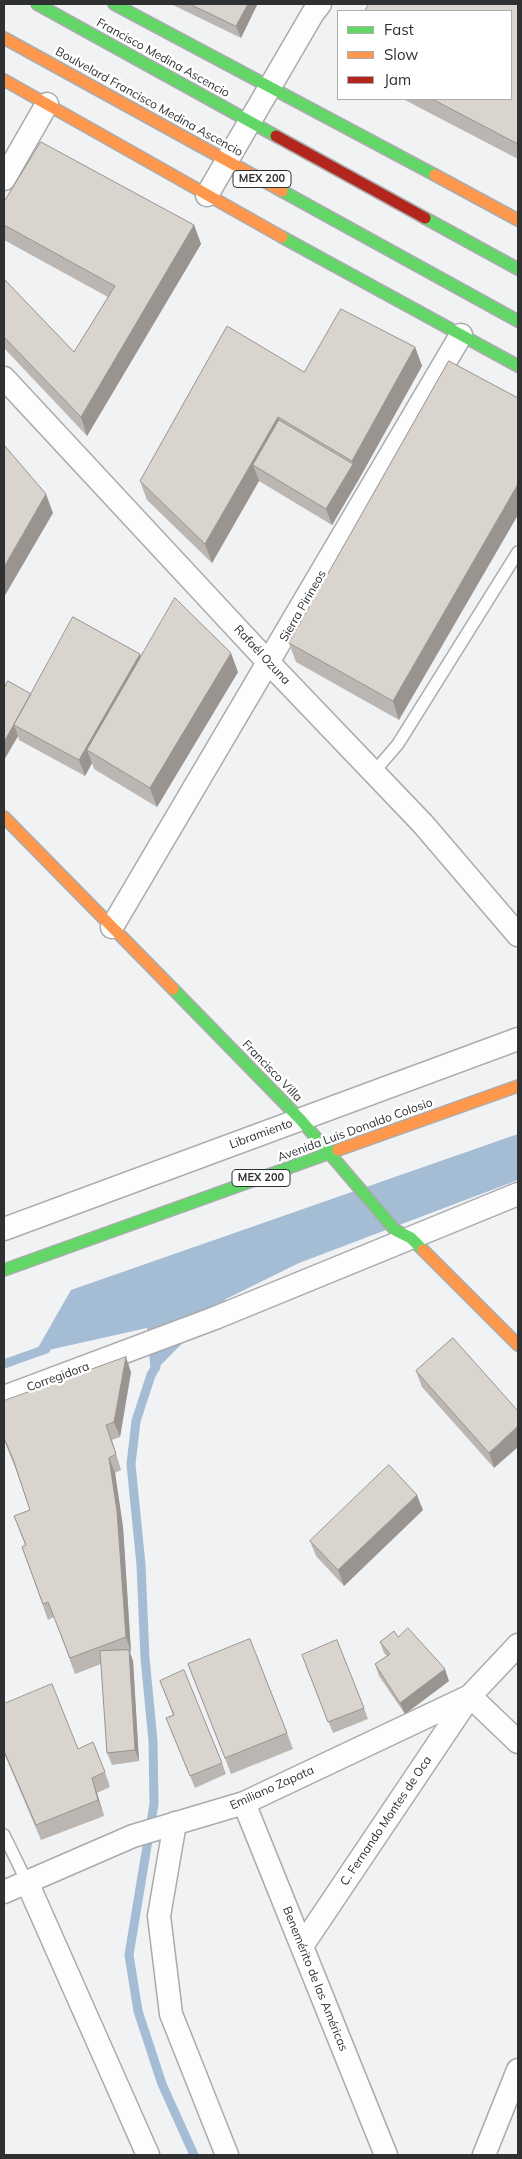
<!DOCTYPE html>
<meta charset="utf-8">
<style>
body{margin:0}
#map{position:relative;width:522px;height:2159px;overflow:hidden;background:#f0f2f3;font-family:Mulish,sans-serif}
canvas{display:block}
.frame{position:absolute;inset:0;border:5px solid #2f3031;pointer-events:none}
.legend{position:absolute;left:337px;top:10px;width:175px;height:90px;box-sizing:border-box;background:#fff;border:1px solid #acacad;margin:0;padding:6px 9px;list-style:none;font-size:15px;color:#2f3031}
.legend li{display:flex;align-items:center;gap:10px;height:25px}
.legend b{width:25px;border:1px solid #acacad}
</style>
<div id="map">
<canvas width="522" height="2159"></canvas>
<div class="frame"></div>
<ul class="legend">
<li><b style="height:6px;background:#63d668"></b>Fast</li>
<li><b style="height:6px;background:#ff974d"></b>Slow</li>
<li><b style="height:6px;background:#b3261e"></b>Jam</li>
</ul>
</div>
<script>
const c = document.querySelector('canvas').getContext('2d');
c.lineJoin = 'round';
function fill(path, color) {
  c.fillStyle = color;
  c.fill(path, 'evenodd');
}
function trace(path, color, width, dash) {
  c.strokeStyle = color;
  c.lineWidth = width;
  c.lineCap = dash ? 'butt' : 'round';
  c.setLineDash(dash || []);
  c.stroke(path);
}
function write(font, color, halo, rows, align = 'center') {
  c.font = font + ' Mulish,sans-serif';
  c.lineWidth = 5;
  c.setLineDash([]);
  c.textBaseline = 'middle';
  c.strokeStyle = halo;
  c.fillStyle = color;
  for (const [text, x, y, turn = 0] of rows) {
    c.save();
    c.translate(x, y);
    c.rotate((+turn || 0) * Math.PI / 180);
    c.textAlign = isNaN(turn) ? turn : align;
    if (halo) c.strokeText(text, 0, 0);
    c.fillText(text, 0, 0);
    c.restore();
  }
}
fill(new Path2D(`
 M 518,1134 L 518,1180 L 299,1263 L 226,1299 L 151,1375 L 147,1328 L 35,1353 L 71,1290 Z`), '#a5bcd5');
trace(new Path2D(`
 M 4,1364 L 46,1349
 M 156,1367 L 151,1375 L 136,1421 L 131,1464 L 141,1565 L 145,1658 L 153,1741 L 154,1804 L 129,1955 L 138,2011 L 162,2084 L 194,2155`), '#a5bcd5', 9);
const lane = new Path2D(`
 M 374,772 L 398,744 L 518,552
 M 4,1835 L 27,1882`);
const street = new Path2D(`
 M 4,179 L 47,104
 M 207,195 L 313,13 L 320,4
 M 4,378 L 269,663 L 423,824 L 518,935
 M 112,927 L 461,335
 M 4,1229 L 518,1039
 M 4,1397 L 215,1318 L 518,1194
 M 244,1803 L 386,2155
 M 175,1823 L 159,1916 L 171,2014 L 227,2155
 M 27,1882 L 148,2155
 M 4,1892 L 133,1836 L 244,1803 L 470,1696 L 518,1645
 M 302,1946 L 470,1696 L 518,1742
 M 484,2155 L 518,2070`);
const fast = new Path2D(`
 M 37,4 L 276,136
 M 114,4 L 435,175
 M 282,191 L 518,321
 M 425,218 L 518,269
 M 282,237 L 518,366
 M 173,989 L 300,1119 L 395,1230 L 411,1238 L 423,1250
 M 4,1270 L 338,1150`);
const slow = new Path2D(`
 M 4,38 L 282,191
 M 4,80 L 282,237
 M 435,175 L 518,220
 M 4,817 L 173,989
 M 338,1150 L 518,1086
 M 423,1250 L 518,1345`);
const jam = new Path2D(`
 M 276,136 L 425,218`);
trace(lane, '#aaabac', 14);
trace(street, '#aaabac', 25);
trace(fast, '#aaabac', 14);
trace(slow, '#aaabac', 14);
trace(jam, '#aaabac', 14);
trace(lane, '#fdfdfd', 11);
trace(street, '#fdfdfd', 22);
trace(fast, '#63d668', 11);
trace(slow, '#ff974d', 11);
trace(jam, '#b3261e', 11);
fill(new Path2D(`
 M 171,4 L 256,4 L 257,5 L 241,38 Z
 M 518,4 L 518,159 L 403,99 L 511,99 Z
 M 4,202 L 194,225 L 201,244 L 87,436 L 4,348 L 4,279 L 74,352 L 108,297 L 4,240 Z
 M 415,347 L 422,366 L 359,479 L 332,525 L 259,481 L 212,563 L 147,500 L 140,481 L 304,372 Z
 M 449,361 L 399,720 L 296,662 L 289,643 Z
 M 141,657 L 238,672 L 157,807 L 94,769 L 92,763 L 85,776 L 19,740 L 18,736 L 4,760 L 4,689 L 31,694 Z
 M 453,1338 L 494,1468 L 422,1387 L 416,1371 Z
 M 131,1372 L 120,1437 L 112,1440 L 121,1470 L 115,1473 L 123,1527 L 131,1652 L 130,1653 L 133,1661 L 139,1761 L 112,1765 L 107,1753 L 101,1664 L 75,1674 L 54,1617 L 48,1620 L 22,1547 L 25,1545 L 14,1516 L 30,1510 L 16,1470 L 4,1440 L 4,1401 Z
 M 423,1510 L 344,1586 L 316,1556 L 310,1541 Z
 M 398,1637 L 449,1681 L 405,1714 L 379,1676 L 375,1664 L 387,1656 L 384,1653 L 380,1642 Z
 M 188,1664 L 287,1733 L 293,1749 L 231,1774 Z
 M 306,1666 L 364,1708 L 368,1719 L 333,1733 Z
 M 160,1681 L 222,1763 L 226,1774 L 195,1788 L 166,1718 L 173,1715 Z
 M 4,1704 L 78,1749 L 105,1772 L 110,1787 L 97,1793 L 104,1816 L 41,1840 L 4,1753 Z`), '#bbb6b1');
fill(new Path2D(`
 M 248,4 L 256,4 L 257,5 L 241,38 L 236,26 Z
 M 194,225 L 201,244 L 87,436 L 81,417 Z
 M 415,347 L 422,366 L 359,479 L 332,525 L 326,509 L 353,464 L 352,461 Z
 M 278,417 L 285,436 L 253,465 L 259,481 L 212,563 L 205,544 Z
 M 518,484 L 518,515 L 399,720 L 393,701 Z
 M 46,494 L 53,513 L 4,597 L 4,567 Z
 M 231,653 L 238,672 L 157,807 L 150,788 Z
 M 140,654 L 146,670 L 87,750 L 92,763 L 85,776 L 79,760 Z
 M 31,694 L 14,725 L 18,736 L 4,760 L 4,742 Z
 M 126,1357 L 131,1372 L 120,1437 L 114,1422 Z
 M 518,1426 L 518,1447 L 494,1468 L 489,1453 Z
 M 109,1458 L 115,1473 L 123,1527 L 131,1652 L 126,1637 Z
 M 417,1495 L 423,1510 L 344,1586 L 338,1570 Z
 M 129,1650 L 133,1661 L 139,1761 L 135,1750 Z
 M 445,1669 L 449,1681 L 405,1714 L 400,1703 Z
 M 92,1778 L 97,1793 L 104,1816 L 98,1800 Z`), '#999490');
const building = new Path2D(`
 M 190,4 L 248,4 L 236,26 Z
 M 369,4 L 518,4 L 518,144 L 432,99 L 511,99 L 511,11 L 365,11 Z
 M 41,142 L 194,225 L 81,417 L 4,337 L 4,279 L 74,352 L 115,286 L 4,225 L 4,202 Z
 M 341,309 L 415,347 L 352,461 L 278,417 L 205,544 L 140,481 L 227,326 L 304,372 Z
 M 449,361 L 518,398 L 518,484 L 393,701 L 289,643 Z
 M 279,420 L 353,464 L 326,509 L 253,465 Z
 M 4,445 L 46,494 L 4,567 Z
 M 175,598 L 231,653 L 150,788 L 87,750 Z
 M 73,617 L 140,654 L 79,760 L 14,725 Z
 M 8,681 L 31,694 L 4,742 L 4,689 Z
 M 453,1338 L 518,1411 L 518,1426 L 489,1453 L 416,1371 Z
 M 126,1357 L 114,1422 L 106,1425 L 116,1454 L 109,1458 L 117,1511 L 126,1637 L 70,1658 L 48,1602 L 43,1604 L 22,1547 L 26,1545 L 14,1516 L 30,1510 L 13,1459 L 4,1438 L 4,1401 Z
 M 389,1465 L 417,1495 L 338,1570 L 310,1541 Z
 M 408,1628 L 445,1669 L 400,1703 L 375,1664 L 390,1654 L 380,1642 L 394,1631 L 398,1637 Z
 M 250,1639 L 287,1733 L 225,1758 L 188,1664 Z
 M 337,1640 L 364,1708 L 328,1722 L 302,1655 Z
 M 129,1650 L 135,1750 L 107,1753 L 100,1651 Z
 M 184,1670 L 222,1763 L 190,1776 L 166,1718 L 174,1715 L 160,1681 Z
 M 52,1684 L 78,1749 L 93,1742 L 105,1772 L 92,1778 L 98,1800 L 36,1825 L 4,1751 L 4,1704 Z`);
fill(building, '#dad4ce');
trace(building, '#999490', 1);
for (const [x, y, w] of [
 [262,179,58],
 [261,1178,58]
]) {
  const box = new Path2D();
  box.roundRect(x - w / 2, y - 8.5, w, 17, 4);
  c.fillStyle = '#fff';
  c.fill(box);
  trace(box, '#2f3031', 1);
}
write('bold 11px', '#2f3031', null, [
 ["MEX 200",262,179],
 ["MEX 200",261,1178]
]);
write('12px', '#2f3031', '#fff', [
 ["Francisco Medina Ascencio",163,58,29],
 ["Boulvelard Francisco Medina Ascencio",149,102,29],
 ["Sierra Pirineos",303,606,-60],
 ["Rafaél Ozuna",262,655,47],
 ["Francisco Villa",272,1071,46],
 ["Avenida Luis Donaldo Colosio",355,1130,-20],
 ["Libramiento",261,1134,-20],
 ["Corregidora",58,1377,-20],
 ["Emiliano Zapata",272,1788,-24],
 ["C. Fernando Montes de Oca",386,1821,-56],
 ["Benemérito de las Américas",315,1979,68]
]);
</script>
